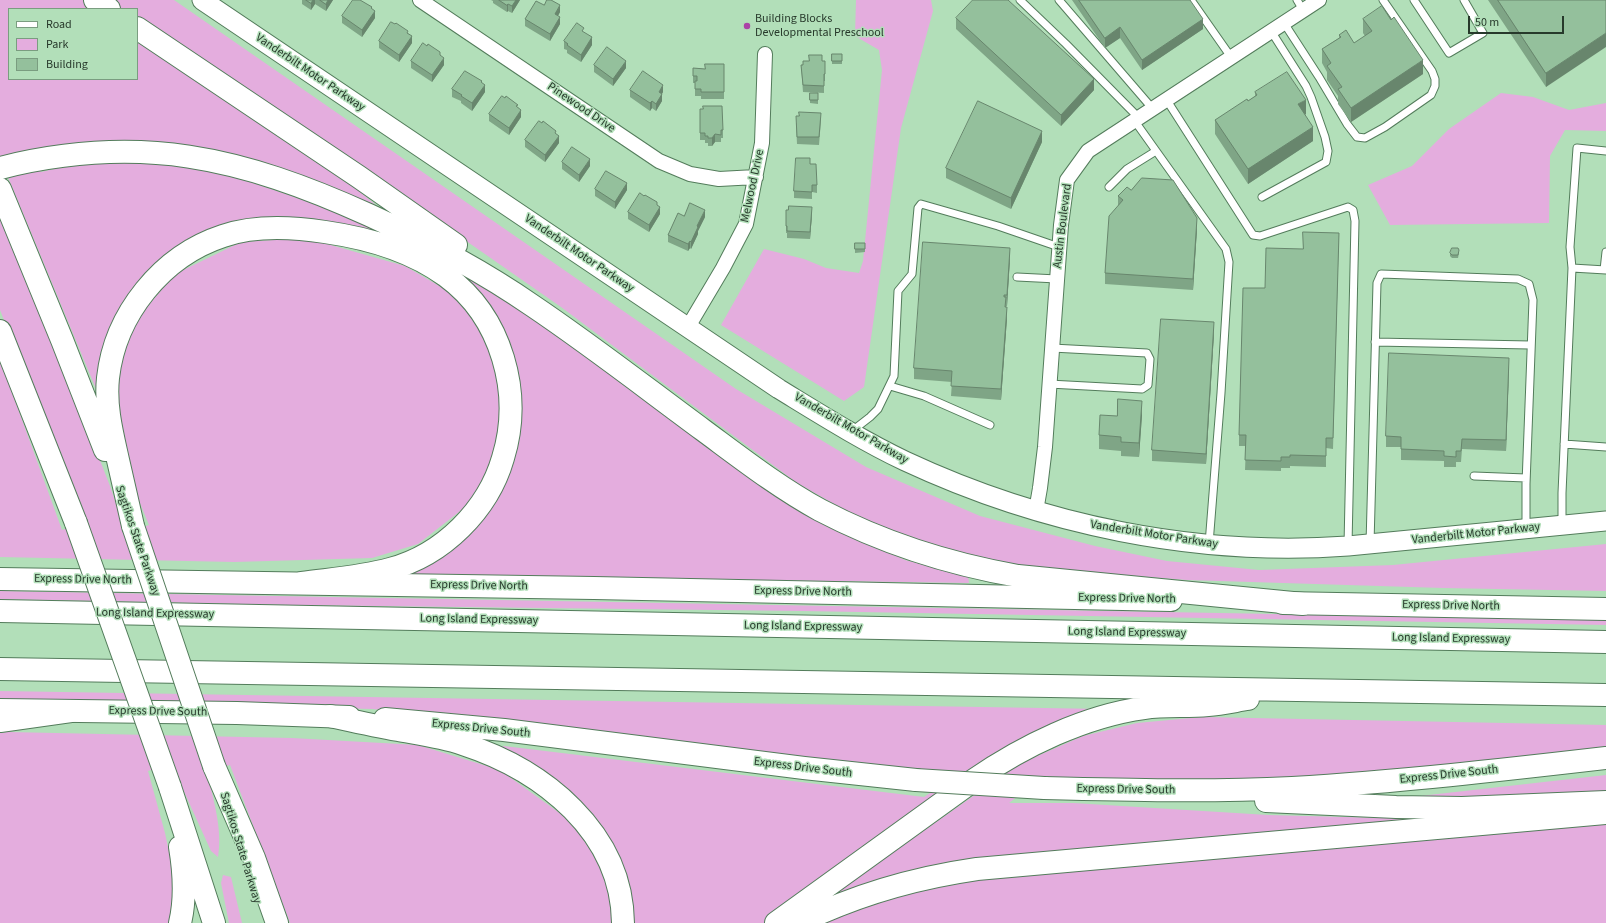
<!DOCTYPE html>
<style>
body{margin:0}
#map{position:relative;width:1606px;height:923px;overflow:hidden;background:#b2dfb9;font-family:"Source Sans 3",sans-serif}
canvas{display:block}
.legend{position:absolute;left:8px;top:8px;width:130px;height:72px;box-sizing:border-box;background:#b2dfb9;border:1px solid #7a9d80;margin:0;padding:5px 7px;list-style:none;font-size:12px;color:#27392b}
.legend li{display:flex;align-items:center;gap:8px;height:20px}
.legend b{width:20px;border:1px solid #7a9d80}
.scale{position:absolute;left:1468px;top:16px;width:96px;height:18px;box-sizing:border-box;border:2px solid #27392b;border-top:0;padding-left:5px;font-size:12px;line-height:14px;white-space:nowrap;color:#27392b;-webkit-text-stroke:3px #b2dfb9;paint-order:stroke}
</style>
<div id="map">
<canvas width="1606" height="923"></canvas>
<ul class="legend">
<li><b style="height:5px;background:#fff"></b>Road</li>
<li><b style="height:11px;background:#e4adde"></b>Park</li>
<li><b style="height:11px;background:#94c09c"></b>Building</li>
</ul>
<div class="scale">50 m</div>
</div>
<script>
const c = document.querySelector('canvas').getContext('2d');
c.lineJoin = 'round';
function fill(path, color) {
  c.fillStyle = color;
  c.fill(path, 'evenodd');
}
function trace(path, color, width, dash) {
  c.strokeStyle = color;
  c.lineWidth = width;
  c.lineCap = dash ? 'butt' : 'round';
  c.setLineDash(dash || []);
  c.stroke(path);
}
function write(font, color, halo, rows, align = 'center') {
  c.font = font + ' "Source Sans 3",sans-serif';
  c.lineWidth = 3;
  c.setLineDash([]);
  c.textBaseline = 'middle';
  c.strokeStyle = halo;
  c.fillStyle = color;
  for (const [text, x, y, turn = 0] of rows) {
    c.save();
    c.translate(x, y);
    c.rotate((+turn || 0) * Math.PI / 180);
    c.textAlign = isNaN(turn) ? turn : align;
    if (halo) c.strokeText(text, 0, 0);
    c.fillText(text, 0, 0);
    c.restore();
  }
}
fill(new Path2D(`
 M 0,0 L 83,0 L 97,9 L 9,9 L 9,79 L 137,79 L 137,35 L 321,160 L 376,205 L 264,163 L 197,147 L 129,142 L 37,152 L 41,172 L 71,165 L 133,160 L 212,169 L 342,213 L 434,258 L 513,302 L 801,511 L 905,560 L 968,576 L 969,583 L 411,575 L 410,572 L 469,534 L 520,396 L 440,265 L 261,222 L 134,295 L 101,401 L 0,158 Z
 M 108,0 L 174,0 L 736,389 L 866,467 L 980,516 L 1095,546 L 1167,561 L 1259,570 L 1393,565 L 1606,544 L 1606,591 L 1443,588 L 1187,580 L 1009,566 L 923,544 L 850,513 L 797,483 L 561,307 L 370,174 L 137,19 L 137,9 L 122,9 Z
 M 856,0 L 931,0 L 933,11 L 901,128 L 864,387 L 844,401 L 721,325 L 764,249 L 804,259 L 826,268 L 859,273 L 863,261 L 882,70 L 879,50 L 855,36 Z
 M 1501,93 L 1533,97 L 1569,110 L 1606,103 L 1606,131 L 1565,130 L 1550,156 L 1549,223 L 1390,225 L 1368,185 L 1412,166 L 1449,129 Z
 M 0,204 L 110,486 L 126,533 L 149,525 L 137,496 L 118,429 L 116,371 L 135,321 L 175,274 L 241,242 L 306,238 L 405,266 L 453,294 L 487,338 L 502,397 L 496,459 L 468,505 L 418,544 L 372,558 L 234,562 L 0,557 L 0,359 L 62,530 L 85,522 L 0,310 Z
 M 0,591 L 1606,620 L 1606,625 L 802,611 L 290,605 L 0,599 Z
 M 0,691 L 1105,709 L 767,923 L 629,923 L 604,836 L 497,748 L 504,746 L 924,797 L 956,776 L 511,722 L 372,709 L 0,700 Z
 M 1202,717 L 1606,725 L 1606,749 L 1402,773 L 1232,785 L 1039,780 L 1009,803 L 1073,803 L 1268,815 L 1460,820 L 998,863 L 837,904 L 832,895 L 1019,764 L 1083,736 L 1137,723 Z
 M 8,732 L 292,738 L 418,745 L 500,770 L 572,822 L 607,876 L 614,923 L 290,923 L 230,765 L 207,772 C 213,799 223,829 218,857 L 211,851 L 171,763 L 148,771 L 165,833 L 176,885 L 170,923 L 0,923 L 0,733 Z
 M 1606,775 L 1606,795 L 1412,799 L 1420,796 Z
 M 1606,822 L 1606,923 L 818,923 L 909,892 L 1002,875 Z
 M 223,875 L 231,877 L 242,923 L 229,923 L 221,883 Z`), '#e4adde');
const service = new Path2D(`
 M 1020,0 L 1066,44 L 1138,117
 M 1059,0 L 1152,108
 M 1191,0 L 1231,57
 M 1297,0 L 1303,10
 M 1414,0 L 1449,53 L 1483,33 L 1464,0
 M 1284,23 L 1319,77 L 1347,124 L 1357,137 L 1365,138 L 1385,127 L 1431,95 L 1435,86 L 1435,79 L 1432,71 L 1383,0
 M 1166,99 L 1253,235 L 1260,236 L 1348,207 L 1353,210 L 1355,221 L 1348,545
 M 1134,120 L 1226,249 L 1229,262 L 1221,393 L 1209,544
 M 1109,187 L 1127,169 L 1156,151
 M 1262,197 L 1326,162 L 1328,151 L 1325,137 L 1311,97 L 1306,86 L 1271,31
 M 1572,268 L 1570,247 L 1577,148 L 1606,151
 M 1604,270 L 1606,252
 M 1017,277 L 1057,279
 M 1375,342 L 1530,345
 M 1049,384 L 1142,389 L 1148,385 L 1150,359 L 1147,353 L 1052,348
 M 890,386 L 924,396 L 990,425
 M 852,431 L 870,417 L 878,409 L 894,376 L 898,291 L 912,274 L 918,208 L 921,204 L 998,226 L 1059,247
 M 1564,444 L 1606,447
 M 1474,476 L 1526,478
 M 1562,525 L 1562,493 L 1572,268 L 1606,270
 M 1370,544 L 1377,283 L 1381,274 L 1518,279 L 1529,284 L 1533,300 L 1526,484 L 1526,529`);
const minor = new Path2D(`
 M 420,0 L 659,161 L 690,174 L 719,179 L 756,177
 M 688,327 L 723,268 L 746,224 L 762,143 L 765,54
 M 1036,511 L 1040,488 L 1045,447 L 1061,225 L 1067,180 L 1088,151 L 1319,0`);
const secondary = new Path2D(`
 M 202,0 L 779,389 C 820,414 861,440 905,461 C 1042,525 1196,557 1348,546 L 1606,521`);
const trunk = new Path2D(`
 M 0,579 L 594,588 L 1171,600
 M 1283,603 L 1606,609
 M 0,710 L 237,713 L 349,717
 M 385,719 L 504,730 L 804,768 L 916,780
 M 1044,788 C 1127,790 1210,792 1292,788 C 1397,782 1502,770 1606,758
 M 1266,801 L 1396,807 L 1462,808 L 1606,802`);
const motorway = new Path2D(`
 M 95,0 L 109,9
 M 137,28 L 359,177 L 456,245
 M 0,168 C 139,133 241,157 369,215 C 426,241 481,270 533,306 C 591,345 646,388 703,430 C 741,458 778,487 820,510 C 883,543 949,564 1018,576 L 1303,604
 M 0,189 L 62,340 L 105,450
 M 0,331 L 76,523
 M 133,526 C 128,504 123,482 118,460 C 112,433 105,406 108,378 C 115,314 162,256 223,236 C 255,225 292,227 325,232 C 367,238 412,251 446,276 C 502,317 523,393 503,458 C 488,510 443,555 390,569 C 361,577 331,579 302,583
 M 0,611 L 1606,642
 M 0,669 L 1606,695
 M 330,716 C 353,721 375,726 398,730 C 420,734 442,737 463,744 C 543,770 622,832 623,923
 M 0,721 L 71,711
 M 214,766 L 254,858 L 277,923
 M 170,787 L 214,923
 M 180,923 C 186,898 184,871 180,847
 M 776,923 L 974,780 C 1023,746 1085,716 1144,708 C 1166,705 1187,707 1208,705 C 1221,704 1235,701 1248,699
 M 799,923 C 855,895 915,878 977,869 L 1606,813`);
trace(service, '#537c5b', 9);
trace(minor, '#537c5b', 16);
trace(secondary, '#537c5b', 21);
trace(trunk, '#537c5b', 24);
trace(motorway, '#537c5b', 24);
trace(service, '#fff', 7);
trace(minor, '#fff', 14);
trace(secondary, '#fff', 19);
trace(trunk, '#fff', 22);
trace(motorway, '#fff', 22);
const trunkBridge = new Path2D(`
 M 916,780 L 1044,788`);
const motorwayBridge = new Path2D(`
 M 76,523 L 170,787
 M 133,526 L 214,766`);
trace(trunkBridge, '#537c5b', 24, []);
trace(motorwayBridge, '#537c5b', 24, []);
trace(trunkBridge, '#fff', 22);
trace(motorwayBridge, '#fff', 22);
fill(new Path2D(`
 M 302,0 L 333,0 L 326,11 L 315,4 L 311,10 L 302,4 Z
 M 491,0 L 520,0 L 512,13 L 508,11 L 507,12 L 493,3 L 493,1 Z
 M 1072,0 L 1190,0 L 1203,29 L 1142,70 L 1120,38 L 1105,48 Z
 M 1488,0 L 1606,0 L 1546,87 Z
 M 544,5 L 560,12 L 558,16 L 560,24 L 550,41 L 525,26 L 525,19 Z
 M 372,9 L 375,18 L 362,37 L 342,23 L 342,16 Z
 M 956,18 L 1094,90 L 1061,126 L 956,29 Z
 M 1363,19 L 1423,74 L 1351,122 L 1338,104 L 1338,96 L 1327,80 L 1327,72 L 1322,63 L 1322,49 L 1339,38 L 1339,35 L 1354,43 L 1365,36 L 1363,33 Z
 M 584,32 L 592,45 L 581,62 L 567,53 L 567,50 L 564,49 L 564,41 Z
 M 408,33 L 412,43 L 399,62 L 379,48 L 379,41 Z
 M 832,54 L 842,54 L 842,64 L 832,64 Z
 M 440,55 L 444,65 L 432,82 L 411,68 L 411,61 Z
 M 822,61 L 825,61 L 825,81 L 824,81 L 824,93 L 803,92 L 801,65 Z
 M 724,64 L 724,99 L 701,99 L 701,96 L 695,96 L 695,83 L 693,83 L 693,68 L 705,69 Z
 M 594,65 L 626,68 L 613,86 L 594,72 Z
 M 482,83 L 485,92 L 472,111 L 461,103 L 461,101 L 452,97 L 452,89 Z
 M 630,90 L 663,92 L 662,94 L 662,101 L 656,111 L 652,108 L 650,111 L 630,97 Z
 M 1255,92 L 1306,114 L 1305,114 L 1313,141 L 1248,184 L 1215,134 L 1215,120 L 1248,101 L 1255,96 Z
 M 810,93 L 818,93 L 818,104 L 810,103 Z
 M 518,107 L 521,117 L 509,135 L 489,121 L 489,114 Z
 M 700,109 L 723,130 L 723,138 L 721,138 L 721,142 L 715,142 L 712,146 L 708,146 L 708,143 L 705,143 L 705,140 L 700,140 Z
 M 821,120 L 819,145 L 797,144 L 796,123 Z
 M 556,134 L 559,143 L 545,162 L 525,147 L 525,140 Z
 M 1042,142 L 1011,209 L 946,178 L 946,168 Z
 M 562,162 L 590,166 L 579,182 L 562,169 Z
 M 810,164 L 817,185 L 817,193 L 812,192 L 812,199 L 794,198 L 794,191 Z
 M 595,189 L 627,190 L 615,209 L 595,196 Z
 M 1131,190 L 1197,229 L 1193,290 L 1105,284 L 1105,273 L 1118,206 L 1118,196 Z
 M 657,205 L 660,214 L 649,232 L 628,219 L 628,212 Z
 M 812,214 L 810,239 L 787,238 L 787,233 L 786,233 L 786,226 Z
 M 684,216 L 705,217 L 698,231 L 698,234 L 691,249 L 690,248 L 688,251 L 668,242 L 668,235 Z
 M 1339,233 L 1333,449 L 1326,448 L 1326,467 L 1290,466 L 1290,468 L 1281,468 L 1281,471 L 1245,470 L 1246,446 L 1239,446 L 1239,435 L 1303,249 Z
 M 855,243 L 865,243 L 865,252 L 855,253 Z
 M 1450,253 L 1459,253 L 1458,258 L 1452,258 L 1450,256 Z
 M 1010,258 L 1007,306 L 1006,306 L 1007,318 L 1001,400 L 951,396 L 952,382 L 914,379 L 914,368 Z
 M 1214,333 L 1206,464 L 1152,461 L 1152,450 Z
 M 1509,368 L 1506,451 L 1462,449 L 1461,462 L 1456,462 L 1456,467 L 1444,467 L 1444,461 L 1401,460 L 1401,447 L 1386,447 L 1386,436 Z
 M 1142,415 L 1139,457 L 1121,456 L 1121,451 L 1099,449 L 1099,435 L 1117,416 Z`), '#7fa586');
fill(new Path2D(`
 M 313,0 L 315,0 L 315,4 L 311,10 L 311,3 Z
 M 328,0 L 333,0 L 326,11 L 326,4 Z
 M 516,0 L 520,0 L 512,13 L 512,6 Z
 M 508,4 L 508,11 L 507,12 L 507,5 Z
 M 560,5 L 560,12 L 555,21 L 555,14 Z
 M 375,11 L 375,18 L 362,37 L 362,30 Z
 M 560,17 L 560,24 L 550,41 L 550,34 Z
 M 1203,19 L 1203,29 L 1142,70 L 1142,60 Z
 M 1120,27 L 1120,38 L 1105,48 L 1105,38 Z
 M 1606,33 L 1606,47 L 1546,87 L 1546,73 Z
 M 412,36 L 412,43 L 399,62 L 399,55 Z
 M 592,37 L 592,45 L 581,62 L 581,55 Z
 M 444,58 L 444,65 L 432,82 L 432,75 Z
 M 1423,60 L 1423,74 L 1351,122 L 1351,108 Z
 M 626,61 L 626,68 L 613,86 L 613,79 Z
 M 1094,79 L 1094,90 L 1061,126 L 1061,115 Z
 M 485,85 L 485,92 L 472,111 L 472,103 Z
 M 663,85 L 663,92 L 659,99 L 659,92 Z
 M 662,94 L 662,101 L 656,111 L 656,104 Z
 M 1306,100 L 1306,114 L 1298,119 L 1298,104 Z
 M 652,101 L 652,108 L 650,111 L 650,103 Z
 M 521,110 L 521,117 L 509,135 L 509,128 Z
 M 1313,127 L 1313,141 L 1248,184 L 1248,169 Z
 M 1042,131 L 1042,142 L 1011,209 L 1011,198 Z
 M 715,134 L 715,142 L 712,146 L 712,138 Z
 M 559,136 L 559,143 L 545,162 L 545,155 Z
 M 590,159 L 590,166 L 579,182 L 579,175 Z
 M 627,183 L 627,190 L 615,209 L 615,202 Z
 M 660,207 L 660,214 L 649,232 L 649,225 Z
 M 812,207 L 812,214 L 810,239 L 810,232 Z
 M 705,210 L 705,217 L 698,231 L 698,234 L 691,249 L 691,242 L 697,226 Z
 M 1197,218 L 1197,229 L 1193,290 L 1193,279 Z
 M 690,241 L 690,248 L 688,251 L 688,244 Z
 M 1010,248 L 1010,258 L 1007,306 L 1007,295 Z
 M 1007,307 L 1007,318 L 1001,400 L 1001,389 Z
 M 1214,322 L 1214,333 L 1206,464 L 1206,454 Z
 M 1509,358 L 1509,368 L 1506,451 L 1506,440 Z
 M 1142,401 L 1142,415 L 1139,457 L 1139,443 Z`), '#68866d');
const building = new Path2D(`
 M 306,0 L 313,0 L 311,3 Z
 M 320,0 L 328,0 L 326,4 Z
 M 353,0 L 360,0 L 372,7 L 371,8 L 375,11 L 362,30 L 342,16 Z
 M 499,0 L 516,0 L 512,6 L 508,4 L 507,5 Z
 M 547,0 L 551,0 L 560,5 L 555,14 L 560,17 L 550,34 L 525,19 L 536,1 L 544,5 Z
 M 973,0 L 1008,0 L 1094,79 L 1061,115 L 956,18 Z
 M 1079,0 L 1190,0 L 1203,19 L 1142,60 L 1120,27 L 1105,38 Z
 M 1498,0 L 1606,0 L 1606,33 L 1546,73 Z
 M 1382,6 L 1391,20 L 1394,17 L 1423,60 L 1351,108 L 1338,89 L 1342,87 L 1327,66 L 1331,63 L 1322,49 L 1341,37 L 1339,35 L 1346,30 L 1354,43 L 1372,31 L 1363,19 Z
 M 391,22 L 395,24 L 396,23 L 408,31 L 407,33 L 412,36 L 399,55 L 379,41 Z
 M 577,23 L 584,28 L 582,31 L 592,37 L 581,55 L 567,45 L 568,44 L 564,41 Z
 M 423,43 L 427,46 L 428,44 L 440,52 L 440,55 L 444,58 L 432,75 L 411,61 Z
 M 607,47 L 626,61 L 613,79 L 594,65 Z
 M 832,54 L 842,54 L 842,61 L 832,61 Z
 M 809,55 L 822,55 L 822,61 L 825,61 L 825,74 L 824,74 L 824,86 L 803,85 L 801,65 L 803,65 L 803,61 L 809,61 Z
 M 705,64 L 724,64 L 724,92 L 701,92 L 701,89 L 695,89 L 695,81 L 697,81 L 697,76 L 693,76 L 693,68 L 705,69 Z
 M 465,71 L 482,81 L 481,82 L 485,85 L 472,103 L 461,96 L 462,95 L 452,89 Z
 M 643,71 L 663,85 L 659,92 L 662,94 L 656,104 L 652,101 L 650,103 L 630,90 Z
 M 1287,72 L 1306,100 L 1298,104 L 1313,127 L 1248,169 L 1215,120 L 1247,99 L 1248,101 L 1257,95 L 1255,92 Z
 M 810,93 L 818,93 L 818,100 L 810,100 Z
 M 502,96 L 505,98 L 506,96 L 518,105 L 516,106 L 521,110 L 509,128 L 489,114 Z
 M 978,101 L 1042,131 L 1011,198 L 946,168 Z
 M 703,106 L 722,106 L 723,130 L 721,130 L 721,135 L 715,134 L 712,138 L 708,138 L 708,136 L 705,136 L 705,133 L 700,133 L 700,109 L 703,109 Z
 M 799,112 L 821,113 L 819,137 L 797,137 L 796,116 L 799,116 Z
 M 539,121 L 542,123 L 543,121 L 556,131 L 555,133 L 559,136 L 545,155 L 525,140 Z
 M 572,147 L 590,159 L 579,175 L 562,162 Z
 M 796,158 L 810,158 L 810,164 L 816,164 L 817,185 L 812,185 L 812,192 L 794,191 Z
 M 606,171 L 627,183 L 615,202 L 595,189 Z
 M 1142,178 L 1173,180 L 1197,218 L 1193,279 L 1105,273 L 1109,216 L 1123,200 L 1118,196 L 1127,187 L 1131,190 Z
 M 640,193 L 644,196 L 645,195 L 657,202 L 657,205 L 660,207 L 649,225 L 628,212 Z
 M 690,203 L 705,210 L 697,226 L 698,227 L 691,242 L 690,241 L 688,244 L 668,235 L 678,213 L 684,216 Z
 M 789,206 L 812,207 L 810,232 L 787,231 L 787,226 L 786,226 L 786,210 L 788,210 Z
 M 1303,232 L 1339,233 L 1333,438 L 1326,438 L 1326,456 L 1290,455 L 1290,457 L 1281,457 L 1281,461 L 1245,460 L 1246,435 L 1239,435 L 1243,288 L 1265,288 L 1266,248 L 1303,249 Z
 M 923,242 L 1010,248 L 1007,295 L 1004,295 L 1004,297 L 1006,297 L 1005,307 L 1007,307 L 1001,389 L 951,386 L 952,371 L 914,368 Z
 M 855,243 L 865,243 L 865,249 L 855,249 Z
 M 1452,248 L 1458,248 L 1459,250 L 1458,255 L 1452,255 L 1450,253 Z
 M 1161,319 L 1214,322 L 1206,454 L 1152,450 Z
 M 1389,353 L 1509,358 L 1506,440 L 1462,439 L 1461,451 L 1456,451 L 1456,457 L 1444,456 L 1444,451 L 1401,449 L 1401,437 L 1386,436 Z
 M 1118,399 L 1142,401 L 1139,443 L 1121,442 L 1121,437 L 1099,435 L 1100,415 L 1117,416 Z`);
fill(building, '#94c09c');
trace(building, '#68866d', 1);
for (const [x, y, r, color] of [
 [747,26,4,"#ab43a6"]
]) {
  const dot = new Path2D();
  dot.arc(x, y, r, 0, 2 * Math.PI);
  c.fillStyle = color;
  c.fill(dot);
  trace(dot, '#b2dfb9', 1.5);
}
write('12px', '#27392b', '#b2dfb9', [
 ["Building Blocks",755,19],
 ["Developmental Preschool",755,33]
], 'left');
write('12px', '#27392b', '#b2dfb9', [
 ["Vanderbilt Motor Parkway",310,73,34],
 ["Pinewood Drive",581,108,34],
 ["Melwood Drive",753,186,-78],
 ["Austin Boulevard",1063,226,-83],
 ["Vanderbilt Motor Parkway",579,254,34],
 ["Vanderbilt Motor Parkway",851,429,30],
 ["Vanderbilt Motor Parkway",1476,534,-6],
 ["Vanderbilt Motor Parkway",1154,535,9],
 ["Sagtikos State Parkway",137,541,71],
 ["Express Drive North",83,580,1],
 ["Express Drive North",479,586,1],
 ["Express Drive North",803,592,1],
 ["Express Drive North",1127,599,1],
 ["Express Drive North",1451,606,1],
 ["Long Island Expressway",155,614,1],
 ["Long Island Expressway",479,620,1],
 ["Long Island Expressway",803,627,1],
 ["Long Island Expressway",1127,633,1],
 ["Long Island Expressway",1451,639,1],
 ["Express Drive South",158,712,1],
 ["Express Drive South",481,729,6],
 ["Express Drive South",803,768,7],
 ["Express Drive South",1449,775,-6],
 ["Express Drive South",1126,790,1],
 ["Sagtikos State Parkway",240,848,73]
]);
</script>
